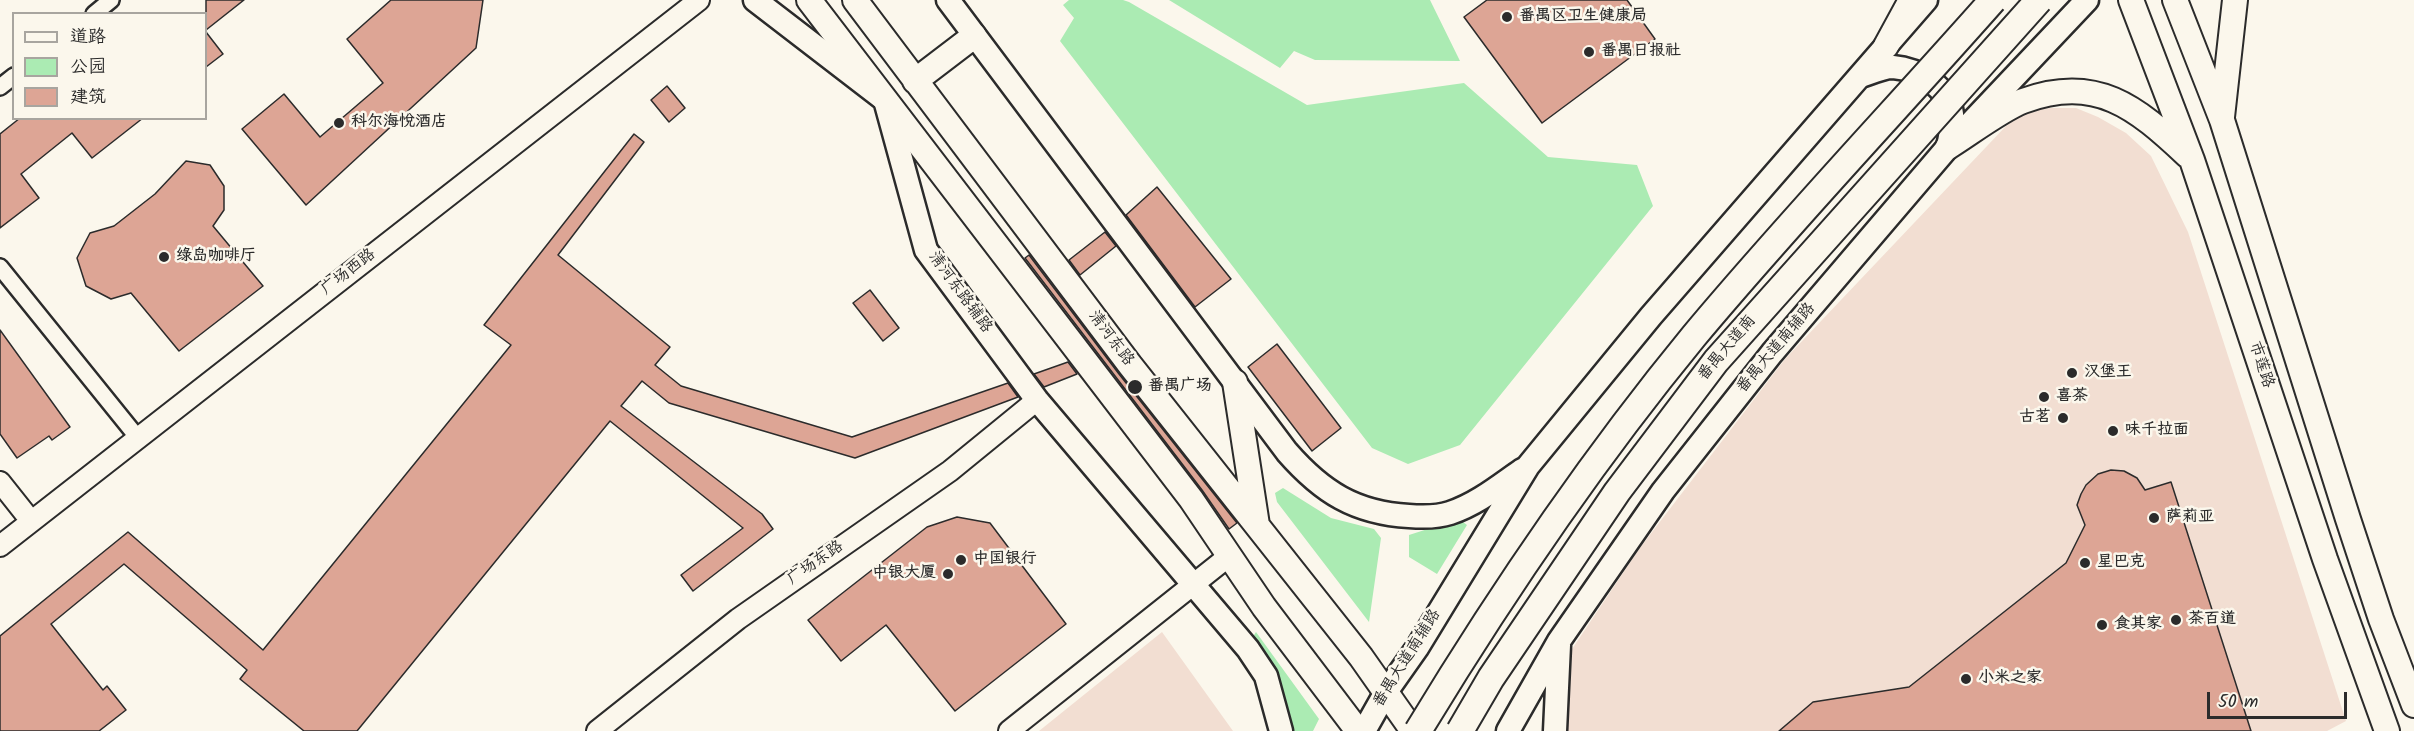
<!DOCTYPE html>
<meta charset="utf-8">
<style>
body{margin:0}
#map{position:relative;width:2414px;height:731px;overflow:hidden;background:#fbf7ec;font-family:Kalam,"LXGW WenKai TC",sans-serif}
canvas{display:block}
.legend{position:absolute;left:12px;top:12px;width:195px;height:108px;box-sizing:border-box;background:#fbf7ec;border:2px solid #a8a59f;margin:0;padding:8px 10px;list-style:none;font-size:18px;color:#2b2b2b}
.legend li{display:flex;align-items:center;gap:12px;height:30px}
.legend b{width:30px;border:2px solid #a8a59f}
.scale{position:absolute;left:2207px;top:692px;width:140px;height:27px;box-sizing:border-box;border:3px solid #2b2b2b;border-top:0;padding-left:8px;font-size:18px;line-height:21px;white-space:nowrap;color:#2b2b2b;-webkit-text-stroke:4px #fbf7ec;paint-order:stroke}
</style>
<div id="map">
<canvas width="2414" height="731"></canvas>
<ul class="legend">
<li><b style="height:8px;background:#fbf7ec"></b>道路</li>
<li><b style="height:16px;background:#abebb3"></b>公园</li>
<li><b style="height:16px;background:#dda595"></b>建筑</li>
</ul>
<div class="scale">50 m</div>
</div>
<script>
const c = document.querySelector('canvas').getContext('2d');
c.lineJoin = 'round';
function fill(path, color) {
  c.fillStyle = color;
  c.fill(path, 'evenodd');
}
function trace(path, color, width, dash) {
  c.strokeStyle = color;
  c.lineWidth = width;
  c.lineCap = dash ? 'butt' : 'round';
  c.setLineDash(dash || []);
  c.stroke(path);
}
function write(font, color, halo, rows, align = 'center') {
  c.font = font + ' Kalam,"LXGW WenKai TC",sans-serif';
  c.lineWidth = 5;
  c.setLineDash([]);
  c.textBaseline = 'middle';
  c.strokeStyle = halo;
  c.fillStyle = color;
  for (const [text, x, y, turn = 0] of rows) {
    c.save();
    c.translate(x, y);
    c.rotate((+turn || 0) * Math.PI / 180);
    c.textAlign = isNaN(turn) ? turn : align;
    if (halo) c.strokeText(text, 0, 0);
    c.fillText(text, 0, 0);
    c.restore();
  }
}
fill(new Path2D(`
 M 2050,108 L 2076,108 L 2098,117 L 2126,133 L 2151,156 L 2188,232 L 2346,721 L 2327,731 L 1563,731 L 1566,658 L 1639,549 L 1785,359 L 2006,126 L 2026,112 Z
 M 1162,632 L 1233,731 L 1039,731 Z`), '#f2ded2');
fill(new Path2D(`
 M 1069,0 L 1123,0 L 1129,2 L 1307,105 L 1464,83 L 1548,157 L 1637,165 L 1653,206 L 1460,445 L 1408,464 L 1372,448 L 1060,41 L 1074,18 L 1063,5 Z
 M 1169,0 L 1430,0 L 1460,61 L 1315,60 L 1294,51 L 1280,68 Z
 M 1283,488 L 1331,518 L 1374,529 L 1381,538 L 1369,622 L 1277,502 L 1275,493 Z
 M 1459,519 L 1467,525 L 1437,574 L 1409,557 L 1409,535 Z
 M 1256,632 L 1319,719 L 1313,731 L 1290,731 L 1251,640 Z`), '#abebb3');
const building = new Path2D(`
 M 206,0 L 244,0 L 206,30 Z
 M 391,0 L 483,0 L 476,48 L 306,205 L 242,129 L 284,94 L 320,137 L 383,83 L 347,39 Z
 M 1487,0 L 1627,0 L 1655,39 L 1542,123 L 1464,17 Z
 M 206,32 L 223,54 L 206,67 Z
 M 667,86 L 685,108 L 669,122 L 651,100 Z
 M 20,118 L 143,118 L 92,158 L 72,133 L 21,174 L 39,198 L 0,228 L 0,134 Z
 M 634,134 L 644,142 L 558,255 L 670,347 L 655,365 L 681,386 L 852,437 L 1008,383 L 1018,397 L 855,458 L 669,403 L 642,381 L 621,406 L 762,514 L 773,529 L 693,591 L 681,575 L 743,528 L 610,421 L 357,731 L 304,731 L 240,679 L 247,670 L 124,564 L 51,624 L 103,690 L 107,686 L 126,710 L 99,731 L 0,731 L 0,636 L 128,532 L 263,650 L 511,345 L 484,325 Z
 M 186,161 L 210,165 L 224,186 L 224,210 L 213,226 L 263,286 L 179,351 L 131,293 L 111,299 L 86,286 L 77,258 L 90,233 L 114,226 L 155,194 Z
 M 1157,187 L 1231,279 L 1195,307 L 1126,215 Z
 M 1105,232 L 1116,246 L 1080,275 L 1069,260 Z
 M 1029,255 L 1119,374 L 1237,523 L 1229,529 L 1202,490 L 1025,258 Z
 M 870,290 L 899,328 L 883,341 L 853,303 Z
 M 0,330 L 70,427 L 52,440 L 49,436 L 17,458 L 0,434 Z
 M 1277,344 L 1341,428 L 1312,451 L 1248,367 Z
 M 1068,362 L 1077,374 L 1044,387 L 1034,374 Z
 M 2111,470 L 2124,471 L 2137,478 L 2145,490 L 2171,482 L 2251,731 L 1779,731 L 1813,702 L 1909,687 L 2066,563 L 2085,525 L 2077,505 L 2081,494 L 2086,485 L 2098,474 Z
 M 957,517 L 990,523 L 1066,624 L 955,711 L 886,625 L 841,661 L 808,620 L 927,527 Z`);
fill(building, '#dda595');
trace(building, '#2b2b2b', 1.5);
const minor = new Path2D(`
 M 94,14 L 111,0
 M 0,87 L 14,76
 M 0,267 L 138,438`);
const tertiary = new Path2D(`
 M 0,482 L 31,521
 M 0,546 L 699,0
 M 597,731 L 738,619 L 950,471 L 1037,400
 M 1009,731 L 1229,556`);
const secondary = new Path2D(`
 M 755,0 L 885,100 L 926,250 L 1037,400 L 1248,649 L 1266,676 L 1281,731
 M 948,0 L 1287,452 C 1322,492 1355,513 1409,516 C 1422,517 1438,517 1450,513 C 1477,504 1499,486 1522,470
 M 1861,76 C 1870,73 1883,67 1893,67 C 1918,69 1949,87 1952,114 C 1953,124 1950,137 1948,147
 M 1364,731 L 1386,692 L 1417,648 L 1528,466 L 1651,316 L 1926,0
 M 1508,731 L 1559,641 L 1663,491 L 1772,353 L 1948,147 L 2087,0
 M 1555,731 L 1559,645`);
const primary = new Path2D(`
 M 809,0 L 1191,499 L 1264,607 L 1358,731
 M 855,0 L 1130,365 L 1361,657 L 1413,731
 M 2131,0 L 2192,160 L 2325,559 L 2387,731
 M 2175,0 L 2222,120 L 2348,519 L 2381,619 L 2414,705
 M 1886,46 L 1911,0
 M 915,81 L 974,36
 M 2222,117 L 2235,0
 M 1948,147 C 1969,134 2002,109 2023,101 C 2096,74 2136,107 2187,155
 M 1235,382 L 1257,525`);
trace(minor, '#2b2b2b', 20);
trace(tertiary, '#2b2b2b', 24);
trace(secondary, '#2b2b2b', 27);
trace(primary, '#2b2b2b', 28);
trace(minor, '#fbf7ec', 15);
trace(tertiary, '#fbf7ec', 20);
trace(secondary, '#fbf7ec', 22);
trace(primary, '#fbf7ec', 24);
const trunkBridge = new Path2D(`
 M 1418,731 C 1501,594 1592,460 1694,336 C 1790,221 1894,112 1993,0
 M 1460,731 L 1491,678 L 1617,492 L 1716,361 L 2039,0`);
trace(trunkBridge, '#2b2b2b', 30, []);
trace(trunkBridge, '#fbf7ec', 26);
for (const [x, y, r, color] of [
 [1507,17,6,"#2b2b2b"],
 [1589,52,6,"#2b2b2b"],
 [339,123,6,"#2b2b2b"],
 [164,257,6,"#2b2b2b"],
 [2072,373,6,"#2b2b2b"],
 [1135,387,8,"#2b2b2b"],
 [2044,397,6,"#2b2b2b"],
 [2063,418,6,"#2b2b2b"],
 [2113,431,6,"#2b2b2b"],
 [2154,518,6,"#2b2b2b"],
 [961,560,6,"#2b2b2b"],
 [2085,563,6,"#2b2b2b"],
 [948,574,6,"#2b2b2b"],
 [2176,620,6,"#2b2b2b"],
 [2102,625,6,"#2b2b2b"],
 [1966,679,6,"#2b2b2b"]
]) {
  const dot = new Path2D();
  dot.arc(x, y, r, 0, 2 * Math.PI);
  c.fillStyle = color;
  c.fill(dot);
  trace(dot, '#fbf7ec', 2);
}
write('bold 16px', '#2b2b2b', '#fbf7ec', [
 ["番禺区卫生健康局",1519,17],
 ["番禺日报社",1601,52],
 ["科尔海悦酒店",351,123],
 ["绿岛咖啡厅",176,257],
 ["汉堡王",2084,373],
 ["番禺广场",1148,387],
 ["喜茶",2056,397],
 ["古茗",2051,418,"right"],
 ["味千拉面",2125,431],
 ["萨莉亚",2166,518],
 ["中国银行",973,560],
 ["星巴克",2097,563],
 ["中银大厦",936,574,"right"],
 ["茶百道",2188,620],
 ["食其家",2114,625],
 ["小米之家",1978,679]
], 'left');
write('16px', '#2b2b2b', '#fbf7ec', [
 ["广场西路",349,273,-38],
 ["清河东路辅路",959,293,54],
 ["清河东路",1110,339,53],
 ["番禺大道南",1728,349,-50],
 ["番禺大道南辅路",1777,349,-50],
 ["市莲路",2260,365,72],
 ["广场东路",816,564,-35],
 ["番禺大道南辅路",1408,659,-58]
]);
</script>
